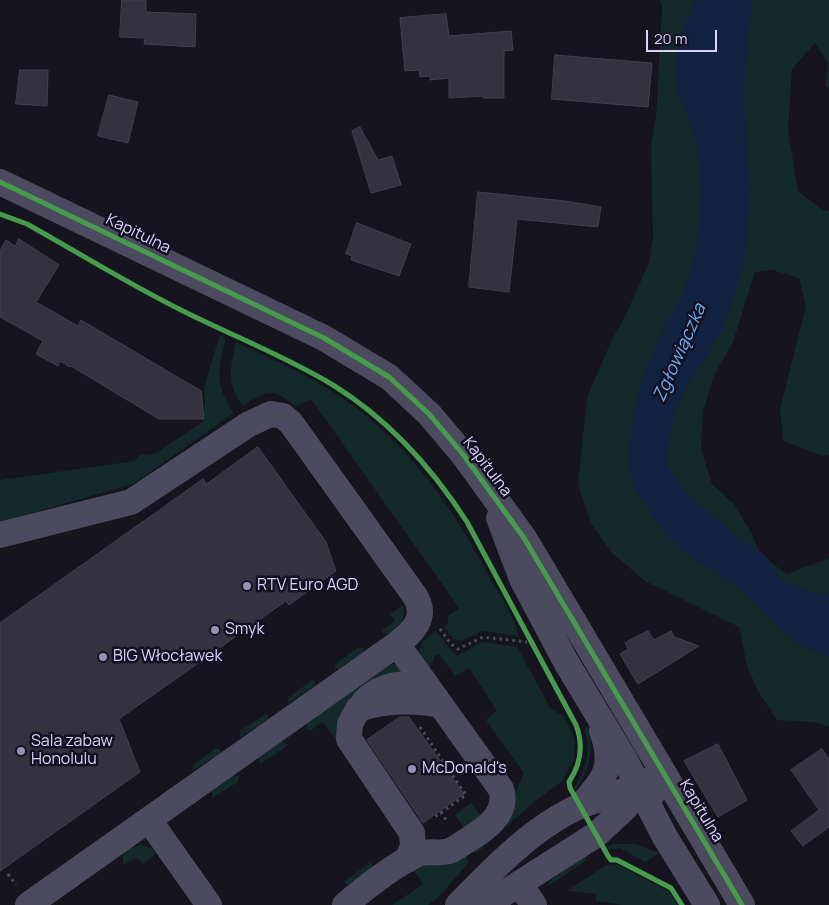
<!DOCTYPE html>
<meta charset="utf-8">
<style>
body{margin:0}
#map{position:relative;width:829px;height:905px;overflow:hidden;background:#16141e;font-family:Manrope,sans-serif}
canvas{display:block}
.scale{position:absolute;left:646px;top:30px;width:71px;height:22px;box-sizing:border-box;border:2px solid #dad4fc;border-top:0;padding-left:6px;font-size:15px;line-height:18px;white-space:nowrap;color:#dad4fc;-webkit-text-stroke:4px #141022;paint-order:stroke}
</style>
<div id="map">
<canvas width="829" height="905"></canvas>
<div class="scale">20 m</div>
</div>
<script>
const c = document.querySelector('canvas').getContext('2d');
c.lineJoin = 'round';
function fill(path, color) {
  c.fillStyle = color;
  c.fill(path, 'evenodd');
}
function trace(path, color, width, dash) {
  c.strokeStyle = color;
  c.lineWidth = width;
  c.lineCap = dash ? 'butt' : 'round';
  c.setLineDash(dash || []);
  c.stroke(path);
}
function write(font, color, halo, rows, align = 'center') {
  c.font = font + ' Manrope,sans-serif';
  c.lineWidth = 5;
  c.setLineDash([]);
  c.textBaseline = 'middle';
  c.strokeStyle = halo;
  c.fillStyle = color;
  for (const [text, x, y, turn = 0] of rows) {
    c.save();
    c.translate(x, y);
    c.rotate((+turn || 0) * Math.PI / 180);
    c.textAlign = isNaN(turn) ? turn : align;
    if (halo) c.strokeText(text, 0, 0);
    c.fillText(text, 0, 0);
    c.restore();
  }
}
fill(new Path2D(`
 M 660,0 L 829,0 L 829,88 L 825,86 L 828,64 L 815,43 L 792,69 L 788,129 L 798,191 L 823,210 L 829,211 L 829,455 L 823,456 L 783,441 L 780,409 L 806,306 L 799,278 L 772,270 L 755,272 L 733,342 L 714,375 L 703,411 L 701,449 L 712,484 L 734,504 L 752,534 L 760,555 L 787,574 L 829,558 L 829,727 C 814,719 794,722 777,720 L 758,691 L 747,666 L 739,627 L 645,581 L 612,553 L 591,523 L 578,485 L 587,397 L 610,344 L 627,312 L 648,265 L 653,237 L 651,147 L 656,116 L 662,7 Z
 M 220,335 L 226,338 C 218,369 214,385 234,413 L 133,484 L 0,522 L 0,480 L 135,461 L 139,455 L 154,454 L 204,421 L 205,383 Z
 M 236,342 C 266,356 296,370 324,386 C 400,432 450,501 490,578 C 497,591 518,623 518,636 L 482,631 L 462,641 L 453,639 L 443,626 L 448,623 L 448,616 L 459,608 L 311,399 L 296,406 C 273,388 266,390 243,406 C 226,384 230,367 236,342 Z
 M 403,605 C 407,619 399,626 389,634 L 383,633 L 382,630 L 395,621 L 390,614 Z
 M 436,631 L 456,656 L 483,642 L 517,647 L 551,709 L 564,716 L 569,725 L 575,742 L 574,760 L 562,781 L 530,805 L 477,853 L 472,850 L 512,799 L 524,773 L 486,720 L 497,711 L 469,668 L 455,676 L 439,654 L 435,656 L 428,672 L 419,651 L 423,641 Z
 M 359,647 L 363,648 L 363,652 L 339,669 L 335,668 L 335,664 Z
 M 394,664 L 406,670 L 349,710 L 387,812 L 323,722 L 310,731 L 306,728 L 307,723 L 387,666 Z
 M 311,681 L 315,681 L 315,686 L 288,703 L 288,698 Z
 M 266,714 L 269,716 L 268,720 L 240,737 L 240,731 Z
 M 588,727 C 594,750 590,771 575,790 L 574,787 C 586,770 592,750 584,729 Z
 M 281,741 L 289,745 L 260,764 L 259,757 Z
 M 216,748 L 221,750 L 220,754 L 193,770 L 193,765 Z
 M 233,775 L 239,776 L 238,782 L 212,798 L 212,790 Z
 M 471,803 L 482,818 L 465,830 L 455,815 Z
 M 617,844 L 636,844 L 660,853 L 645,862 L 620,848 L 609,850 L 607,846 Z
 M 140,845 L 151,848 L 156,853 L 144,864 L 137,858 L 123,865 L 123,854 L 131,848 Z
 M 467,856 L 468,863 L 441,895 L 428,905 L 392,905 L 423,884 L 412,868 Z
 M 585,856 L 587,860 L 545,888 L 552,879 Z
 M 370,862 L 374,868 L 351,885 L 344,882 Z
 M 617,864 L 669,892 L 678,905 L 623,905 L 596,901 L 596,894 L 566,891 L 607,865 Z`), '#13292a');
fill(new Path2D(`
 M 696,0 L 752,0 L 743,92 L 750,183 L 748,233 L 743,266 L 723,329 L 680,400 L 671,425 L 667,463 L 674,477 L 689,496 L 738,537 L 766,556 L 781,579 L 801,589 L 819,594 L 829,593 L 829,656 C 793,652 762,605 732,583 C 715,571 693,561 678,546 C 659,529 633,493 630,468 C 627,434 638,385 652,354 C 663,327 680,302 690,274 C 697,253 698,231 700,210 C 702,184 700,154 692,129 C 687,113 678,99 676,82 C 673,54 683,25 696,0 Z`), '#122341');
const building = new Path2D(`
 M 122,0 L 146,0 L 146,12 L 196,14 L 195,47 L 144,44 L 145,38 L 120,37 Z
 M 446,14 L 449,36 L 511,31 L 513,50 L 504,51 L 504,98 L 483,98 L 483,96 L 449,98 L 449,78 L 430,80 L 430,76 L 420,77 L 419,70 L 405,71 L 400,18 Z
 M 555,55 L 652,63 L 648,107 L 552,99 Z
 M 20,70 L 48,70 L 47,106 L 16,104 Z
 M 109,95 L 138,102 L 128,143 L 98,136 Z
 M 360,127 L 378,160 L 392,156 L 401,185 L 371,193 L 352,131 Z
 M 478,192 L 565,201 L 601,207 L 598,227 L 517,219 L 509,292 L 469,287 Z
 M 357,223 L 411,244 L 399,276 L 351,260 L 352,256 L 346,254 Z
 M 19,239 L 59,265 L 36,302 L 78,326 L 81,320 L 201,391 L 204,419 L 159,419 L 71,366 L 70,367 L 60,361 L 58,366 L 36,354 L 43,341 L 0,317 L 0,251 L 6,240 L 15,246 Z
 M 258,447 L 326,542 L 336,571 L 289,605 L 286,601 L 119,719 L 140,772 L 0,871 L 0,623 L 203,479 L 206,484 Z
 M 648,631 L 654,640 L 671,631 L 674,637 L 699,646 L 638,684 L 620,654 L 628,649 L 625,643 Z
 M 400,717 L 409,717 L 464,794 L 423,823 L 367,740 Z
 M 718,744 L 747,800 L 718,817 L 684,761 Z
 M 822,749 L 829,759 L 829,827 L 803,846 L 791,831 L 819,810 L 791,770 Z`);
fill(building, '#343240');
trace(building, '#433f51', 1);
trace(new Path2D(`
 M 440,629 L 451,644 L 458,649 L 483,637 L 527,642
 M 420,727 L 466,795 L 432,819
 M 441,812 L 448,823
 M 8,874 L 16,885`), '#46505c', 3, [2.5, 4]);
trace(new Path2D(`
 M 0,182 L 324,338 L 389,377 L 429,414 L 462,453 L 524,538 L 742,905
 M 499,518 L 522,579 L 566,662 L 625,760 L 665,837 L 707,905
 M 0,535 L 131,502 L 249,424 L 271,414 L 283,416 L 291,423 L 415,596 C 428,617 413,632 397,644 L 28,905
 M 364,702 C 382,683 403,682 428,687
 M 582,804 C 605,779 615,766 602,731
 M 149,820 L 209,905
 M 407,860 L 413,847 L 412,833 L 349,739 L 350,724 L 358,709 C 384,700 414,700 441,705
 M 520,885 L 534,905
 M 345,905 C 361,891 398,862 418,854 C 429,850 441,855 452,850 C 473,836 511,819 501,789 L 397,644
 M 458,905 C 493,869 533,827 580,806 C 589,802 600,799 609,796 C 623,791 639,784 654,792
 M 486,905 L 597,834 L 625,808 L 643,781`), '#4c4a5e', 26);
trace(new Path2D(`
 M 0,182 L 324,338 L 389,377 L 429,414 L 462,453 L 524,538 L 742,905
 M 0,214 L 27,224 C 79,253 130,285 183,311 C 233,336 285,356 333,385 C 388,419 432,468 467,522 L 576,725 C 584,746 581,764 569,782 L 570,788 L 608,856 L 611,860 L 617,860 L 671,888 L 682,905`), '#469c4c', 5);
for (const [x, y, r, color] of [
 [247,586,5,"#9591ae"],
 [215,630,5,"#9591ae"],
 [103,657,5,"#9591ae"],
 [21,751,5,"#9591ae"],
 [412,769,5,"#9591ae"]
]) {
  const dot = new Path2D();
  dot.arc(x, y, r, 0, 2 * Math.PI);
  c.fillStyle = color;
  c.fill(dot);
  trace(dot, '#141022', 2);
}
write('16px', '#dad4fc', '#141022', [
 ["Kapitulna",138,234,26],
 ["Kapitulna",487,467,53],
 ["Kapitulna",701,811,59]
]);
write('16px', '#dad4fc', '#141022', [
 ["RTV Euro AGD",257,586],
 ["Smyk",225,630],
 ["BIG Włocławek",113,657],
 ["Sala zabaw",31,742],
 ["Honolulu",31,760],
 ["McDonald's",422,769]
], 'left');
write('italic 18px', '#6bb0f3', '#141022', [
 ["Zgłowiączka",680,353,-66]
]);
</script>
